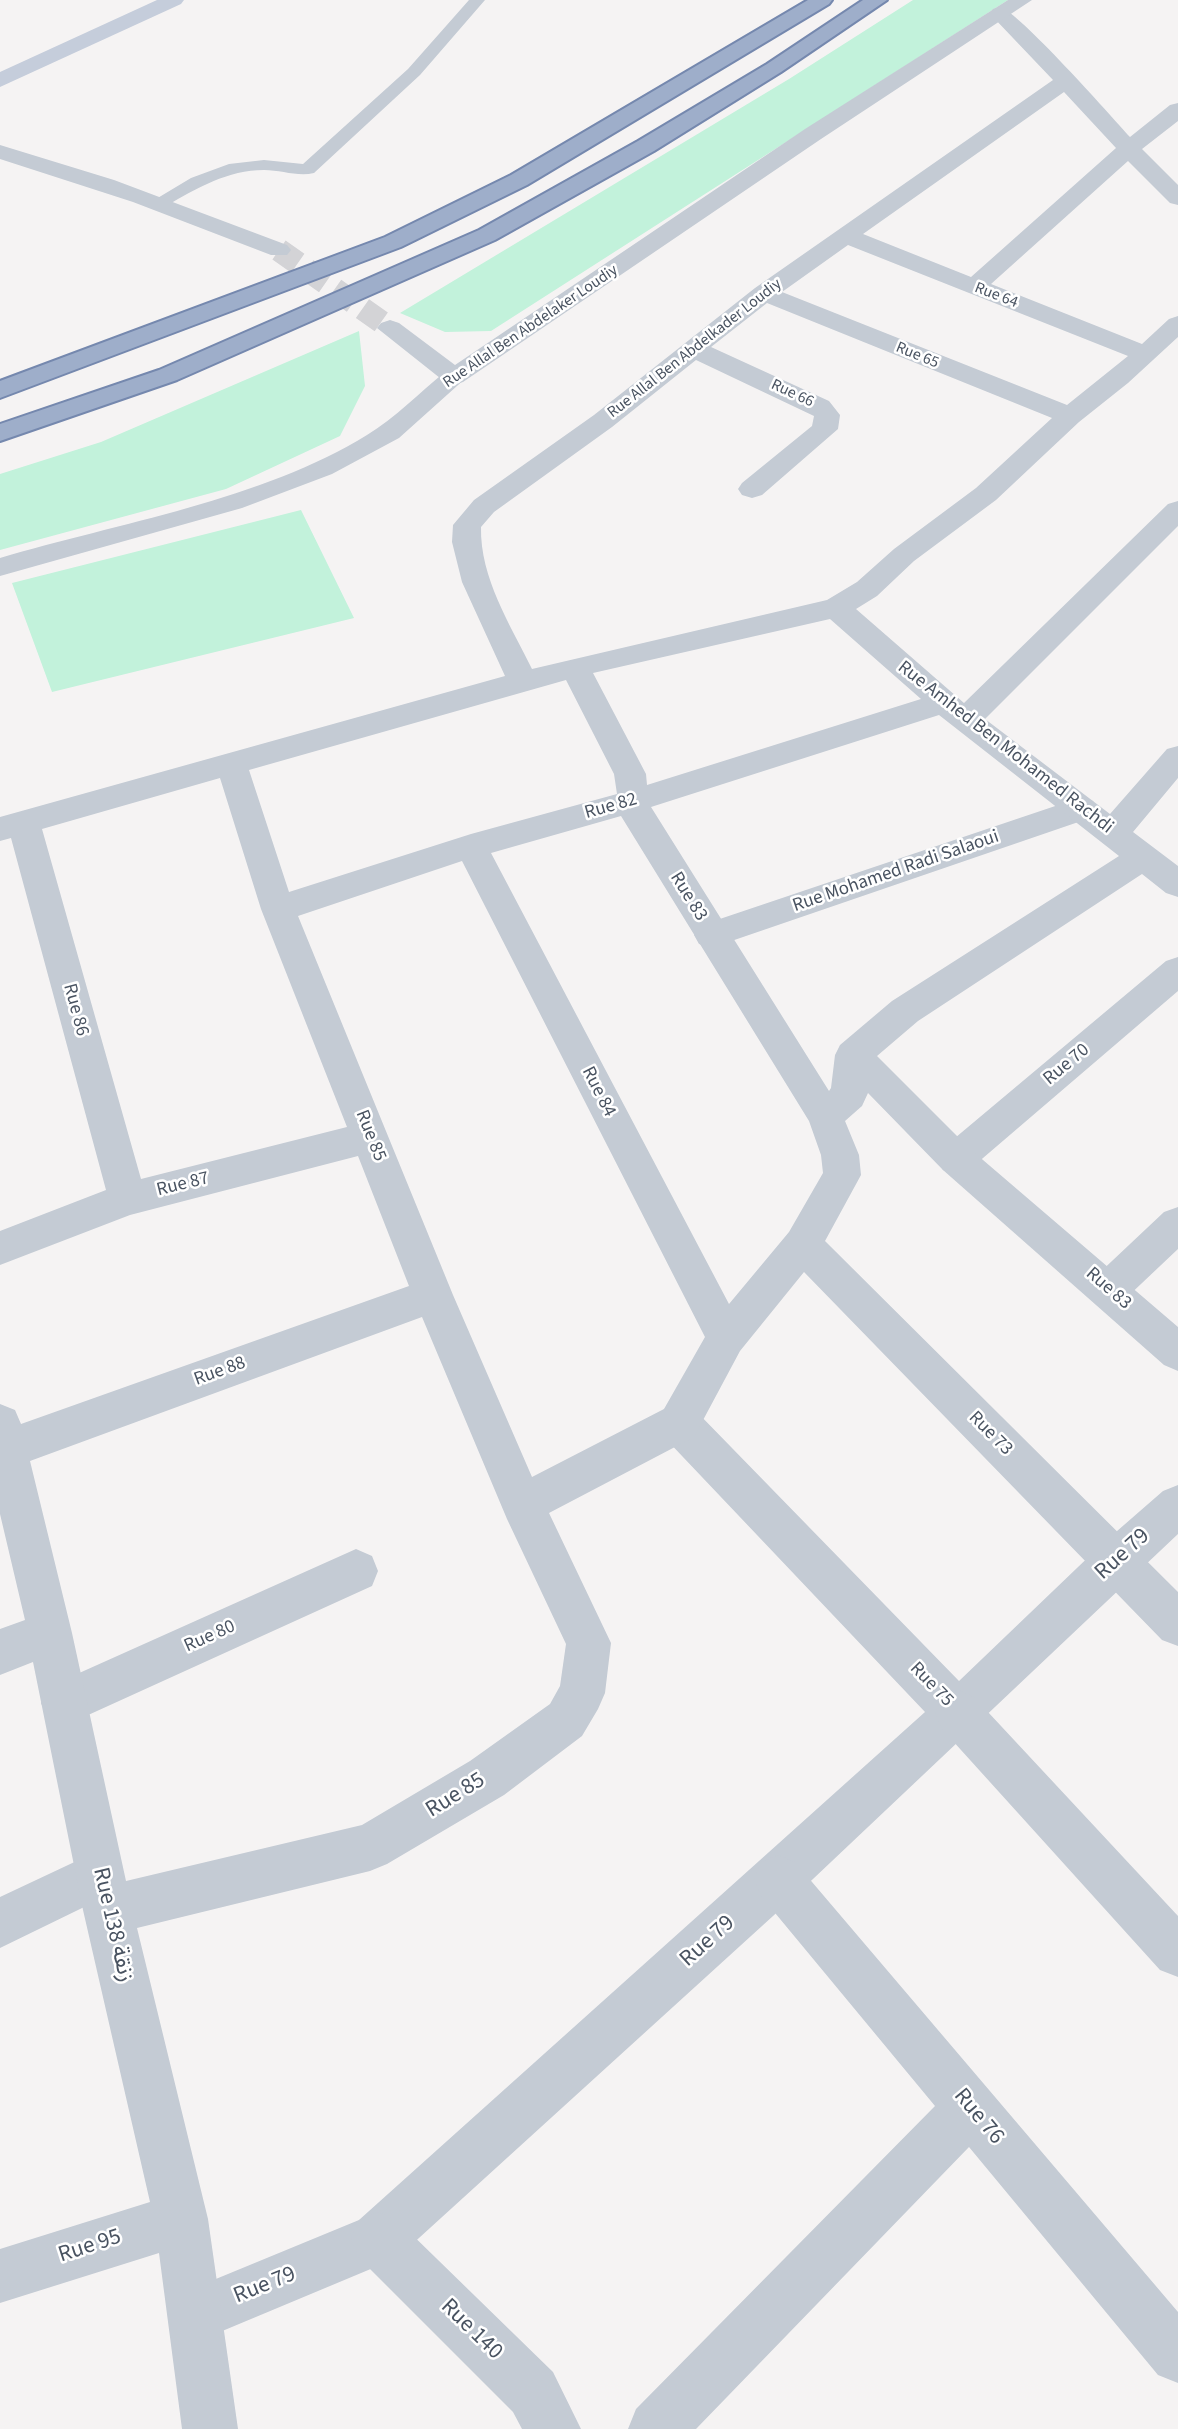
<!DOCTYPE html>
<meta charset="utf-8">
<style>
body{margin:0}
canvas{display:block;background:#f5f3f3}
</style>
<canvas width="1178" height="2429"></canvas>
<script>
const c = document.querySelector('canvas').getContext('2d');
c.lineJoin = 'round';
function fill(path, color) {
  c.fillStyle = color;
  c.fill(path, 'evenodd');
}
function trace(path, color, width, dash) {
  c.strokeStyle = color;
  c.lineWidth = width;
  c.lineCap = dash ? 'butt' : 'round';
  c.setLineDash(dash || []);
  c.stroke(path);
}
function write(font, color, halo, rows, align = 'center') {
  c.font = font + ' "Source Sans 3","Noto Sans Arabic",sans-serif';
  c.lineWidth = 5;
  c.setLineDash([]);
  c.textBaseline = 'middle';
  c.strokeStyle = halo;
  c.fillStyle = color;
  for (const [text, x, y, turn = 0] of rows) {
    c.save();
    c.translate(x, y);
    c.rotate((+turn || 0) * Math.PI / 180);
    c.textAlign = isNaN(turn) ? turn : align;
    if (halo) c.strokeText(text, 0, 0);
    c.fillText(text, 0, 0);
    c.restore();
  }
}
fill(new Path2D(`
 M 913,0 L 1008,0 L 491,331 L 445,332 L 400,313 L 789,79 Z
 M 359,331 L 365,386 L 340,436 L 226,489 L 0,550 L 0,474 L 101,442 Z
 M 301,510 L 354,618 L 52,692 L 12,583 Z`), '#c2f2db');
trace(new Path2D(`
 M 279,250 L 390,328`), '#d3d3d6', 23, [23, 11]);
const trunk = new Path2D(`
 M 808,0 L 832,0 L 829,4 L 527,185 L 401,247 L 0,398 L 0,381 L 385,237 L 511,175 Z
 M 863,0 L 887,0 L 781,72 L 654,151 L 495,240 L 177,380 L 0,441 L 0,424 L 159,370 L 479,230 L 638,141 L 767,64 Z`);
trace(trunk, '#7588ae', 4);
fill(new Path2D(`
 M 469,0 L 485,0 L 420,75 L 314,173 C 298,177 281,170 264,170 C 228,170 197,188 166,206 L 160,207 L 151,202 L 191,178 L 229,164 L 264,160 L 303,164 L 408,69 Z`), '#c4cbd4');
fill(new Path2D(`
 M 1082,797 L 1093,801 L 1098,809 L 1093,817 L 711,948 L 699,944 L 694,935 L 699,926 Z
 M 1178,957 L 1178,991 L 969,1170 L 956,1175 L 943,1170 L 937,1159 L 943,1148 L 1166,961 Z
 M 1178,1207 L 1178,1249 L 1123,1301 L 1109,1307 L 1095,1301 L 1089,1289 L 1095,1277 L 1164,1212 Z
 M 679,1403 L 694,1409 L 959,1681 L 1101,1545 L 1163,1491 L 1178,1485 L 1178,1534 L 795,1896 L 397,2258 L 196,2342 L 177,2333 L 168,2314 L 177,2295 L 359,2220 L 925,1712 L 664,1437 L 658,1423 L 664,1409 Z
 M 356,1549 L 372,1556 L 378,1571 L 372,1586 L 64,1726 L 48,1719 L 41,1703 L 48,1687 Z
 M 100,1850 L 117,1857 L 124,1874 L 117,1891 L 0,1948 L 0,1897 Z`), '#c4cbd4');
fill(new Path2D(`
 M 1000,7 C 1019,12 1110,115 1130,137 L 1170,105 L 1178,103 L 1178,121 L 1142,149 L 1178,185 L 1178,205 L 1170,203 L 1128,161 L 991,284 L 1142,344 L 1169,319 L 1178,316 L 1178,337 L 1128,383 L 1079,422 L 996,500 L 914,561 L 877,596 L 856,609 L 964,703 L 1168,504 L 1178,501 L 1178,526 L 985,719 L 1110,814 L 1167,749 L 1178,746 L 1178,778 L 1133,832 L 1178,866 L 1178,897 L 1166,893 L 1142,874 L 918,1021 L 877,1056 L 969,1148 L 1178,1327 L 1178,1371 L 1164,1365 L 943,1170 L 868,1093 L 862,1106 L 845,1121 L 859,1155 L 861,1175 L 825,1241 L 1178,1592 L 1178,1646 L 1162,1640 L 804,1272 L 740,1351 L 694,1437 L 549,1513 L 611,1643 L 605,1693 L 598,1709 L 582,1736 L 504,1795 L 387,1864 L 370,1871 L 137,1928 L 208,2219 L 238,2429 L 182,2429 L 159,2253 L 0,2303 L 0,2249 L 150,2202 L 83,1910 L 33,1662 L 0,1675 L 0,1629 L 25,1620 L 0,1514 L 0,1404 L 15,1410 L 21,1424 L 409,1286 L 358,1156 L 130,1215 L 0,1265 L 0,1231 L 106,1190 L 11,838 L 0,841 L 0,817 L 505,676 L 462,582 L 452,542 L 453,525 L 474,500 L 594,415 L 755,288 L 1053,80 L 993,17 L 990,13 L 993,9 ZM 1064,92 L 1116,148 L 971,277 L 863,234 ZM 848,245 L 1128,356 L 1067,405 L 782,292 ZM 767,303 L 1052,418 L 976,488 L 894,549 L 857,582 L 827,600 L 532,669 C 510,624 480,578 481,527 L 494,512 L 612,427 L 696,360 L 814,416 L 812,426 L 742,483 L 738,489 L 742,495 L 752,498 L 762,495 L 838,429 L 840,415 L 829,401 L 711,347 ZM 830,619 L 921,699 L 647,785 L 646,774 L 593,673 ZM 566,680 L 614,774 L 617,794 L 471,834 L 289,892 L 249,770 ZM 939,715 L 1119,856 L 892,1001 L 840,1045 L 835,1055 L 831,1088 L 829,1091 L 651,807 ZM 220,778 L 261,909 L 347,1127 L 141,1179 L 42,829 ZM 621,816 L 809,1121 L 821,1155 L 823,1173 L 789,1232 L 729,1304 L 491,853 ZM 462,861 L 705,1337 L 664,1409 L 532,1477 L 453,1295 L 298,916 ZM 422,1317 L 507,1519 L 566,1644 L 560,1686 L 550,1704 L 470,1761 L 362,1825 L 126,1881 L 72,1633 L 30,1461 Z
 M 454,369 L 463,372 L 467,377 L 399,438 L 332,474 L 242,508 L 0,576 L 0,558 C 118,523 262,500 367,435 C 395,418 419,393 445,372 Z
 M 958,1690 L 974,1697 L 1178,1916 L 1178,1977 L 1160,1970 L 942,1729 L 935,1713 L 942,1697 Z
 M 778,1855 L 795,1862 L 1178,2312 L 1178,2383 L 1158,2375 L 969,2147 L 696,2429 L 628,2429 L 636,2409 L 935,2106 L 761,1896 L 754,1879 L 761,1862 Z
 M 378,2212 L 397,2220 L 553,2372 L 581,2429 L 522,2429 L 513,2412 L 359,2258 L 351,2239 L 359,2220 Z`), '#c4cbd4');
fill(new Path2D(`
 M 1008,0 L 1032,0 L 821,139 L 463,382 L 454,385 L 445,382 L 377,328 L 381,323 L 390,320 L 399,323 L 455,365 L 805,129 Z
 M 0,145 L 114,180 L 287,245 L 291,250 L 287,255 L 271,255 L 133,202 L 0,159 Z`), '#c4cbd4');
fill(new Path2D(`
 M 157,0 L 184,0 L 181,4 L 0,87 L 0,72 Z`), '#c5cddb');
fill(trunk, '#9eaeca');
write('16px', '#495361', '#fff', [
 ["Rue 64",996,296,21],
 ["Rue Allal Ben Abdelaker Loudiy",531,327,-34],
 ["Rue Allal Ben Abdelkader Loudiy",695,349,-38],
 ["Rue 65",917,356,22],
 ["Rue 66",792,394,25]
]);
write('19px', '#495361', '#fff', [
 ["Rue Amhed Ben Mohamed Rachdi",1005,748,38],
 ["Rue 82",611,807,-16],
 ["Rue Mohamed Radi Salaoui",896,872,-19],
 ["Rue 83",688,897,58],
 ["Rue 86",75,1010,75],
 ["Rue 70",1067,1065,-40],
 ["Rue 84",598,1092,63],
 ["Rue 85",370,1136,68],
 ["Rue 87",183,1185,-14],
 ["Rue 83",1108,1289,41],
 ["Rue 88",220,1372,-20],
 ["Rue 73",990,1434,45],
 ["Rue 80",210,1637,-24],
 ["Rue 75",931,1685,46]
]);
write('23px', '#495361', '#fff', [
 ["Rue 79",1123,1555,-42],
 ["Rue 85",456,1796,-32],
 ["Rue 138 زنقة",112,1925,77],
 ["Rue 79",708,1942,-42],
 ["Rue 76",978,2117,50],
 ["Rue 95",90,2247,-18],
 ["Rue 79",265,2286,-22],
 ["Rue 140",471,2330,44]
]);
</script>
